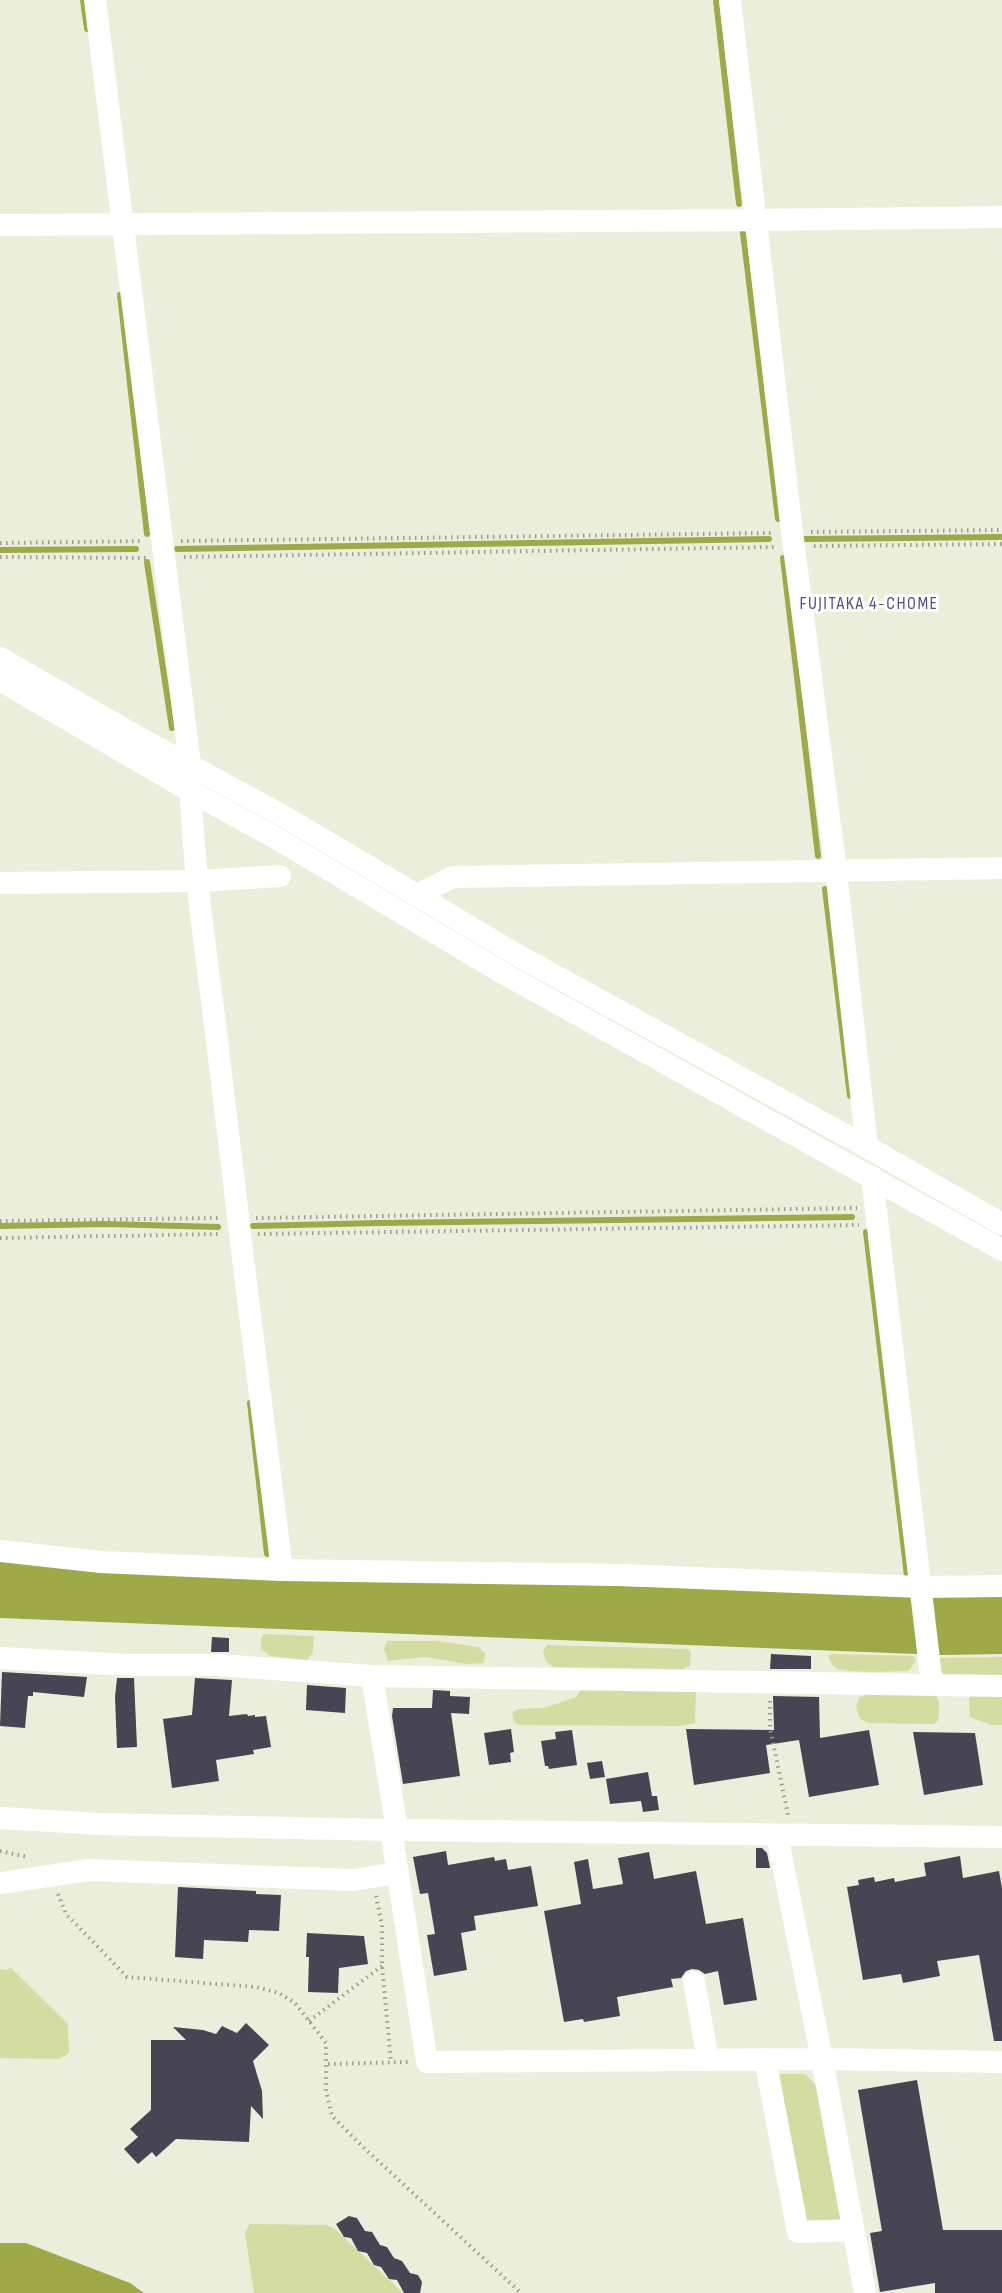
<!DOCTYPE html>
<style>
body{margin:0}
canvas{display:block;background:#ebeeda}
</style>
<canvas width="1002" height="2293"></canvas>
<script>
const c = document.querySelector('canvas').getContext('2d');
c.lineJoin = 'round';
function fill(path, color) {
  c.fillStyle = color;
  c.fill(path, 'evenodd');
}
function trace(path, color, width, dash) {
  c.strokeStyle = color;
  c.lineWidth = width;
  c.lineCap = dash ? 'butt' : 'round';
  c.setLineDash(dash || []);
  c.stroke(path);
}
function write(font, color, halo, rows, align = 'center') {
  c.font = font + ' "Sofia Sans Condensed",sans-serif';
  c.lineWidth = 6;
  c.setLineDash([]);
  c.textBaseline = 'middle';
  c.strokeStyle = halo;
  c.fillStyle = color;
  for (const [text, x, y, turn = 0] of rows) {
    c.save();
    c.translate(x, y);
    c.rotate((+turn || 0) * Math.PI / 180);
    c.textAlign = isNaN(turn) ? turn : align;
    if (halo) c.strokeText(text, 0, 0);
    c.fillText(text, 0, 0);
    c.restore();
  }
}
fill(new Path2D(`
 M 264,1634 L 314,1636 L 313,1652 L 307,1660 L 270,1656 L 261,1649 L 261,1638 Z
 M 387,1641 L 437,1641 L 478,1647 L 485,1653 L 484,1663 L 467,1664 L 425,1657 L 388,1661 L 384,1649 Z
 M 547,1645 L 686,1649 L 691,1651 L 690,1666 L 683,1669 L 554,1667 L 546,1661 L 543,1651 Z
 M 832,1654 L 913,1656 L 916,1661 L 908,1671 C 893,1671 848,1674 836,1668 C 832,1665 830,1661 828,1656 Z
 M 1002,1657 L 1002,1677 L 949,1679 L 941,1671 L 939,1658 Z
 M 584,1685 L 696,1688 L 695,1723 L 680,1726 L 519,1725 L 514,1722 L 512,1712 L 520,1709 L 544,1708 L 576,1697 Z
 M 872,1691 L 935,1694 C 941,1702 939,1712 938,1721 L 933,1724 L 869,1723 L 860,1719 L 856,1706 L 859,1698 Z
 M 1002,1691 L 1002,1725 L 992,1725 L 970,1717 L 969,1699 L 972,1694 Z
 M 10,1967 L 68,2024 L 69,2053 L 59,2059 L 0,2058 L 0,1969 L 7,1970 Z
 M 779,2074 L 805,2074 L 816,2085 L 841,2221 L 808,2226 Z
 M 250,2224 L 326,2225 L 335,2229 L 403,2293 L 254,2293 L 245,2233 Z`), '#d4dca1');
fill(new Path2D(`
 M 0,1559 L 270,1576 L 928,1595 L 1002,1595 L 1002,1654 L 942,1655 L 0,1618 Z
 M 0,2243 L 26,2243 L 130,2283 L 144,2293 L 0,2293 Z`), '#a0a948');
trace(new Path2D(`
 M 83,0 L 87,29
 M 716,0 L 739,204
 M 743,233 L 778,519
 M 120,295 L 147,534
 M 805,539 L 1002,537
 M 177,549 L 769,539
 M 0,550 L 136,549
 M 783,558 L 818,856
 M 147,562 L 172,728
 M 825,889 L 850,1096
 M 0,1226 L 107,1224 L 218,1227
 M 253,1226 L 379,1223 L 852,1217
 M 866,1232 L 907,1576
 M 250,1403 L 267,1554`), '#a0a948', 6);
fill(new Path2D(`
 M 212,1637 L 229,1638 L 229,1652 L 211,1652 Z
 M 771,1654 L 811,1656 L 811,1669 L 770,1669 Z
 M 2,1672 L 87,1677 L 84,1697 L 33,1692 L 33,1696 L 28,1696 L 25,1728 L 0,1726 Z
 M 117,1678 L 134,1678 L 137,1747 L 117,1748 L 115,1697 Z
 M 195,1678 L 232,1680 L 229,1716 L 247,1714 L 248,1716 L 255,1715 L 255,1717 L 266,1716 L 271,1747 L 253,1750 L 254,1754 L 216,1760 L 219,1781 L 172,1788 L 163,1719 L 192,1715 Z
 M 307,1685 L 346,1688 L 345,1713 L 306,1710 Z
 M 433,1690 L 450,1691 L 450,1696 L 470,1697 L 469,1714 L 451,1713 L 460,1776 L 403,1784 L 392,1716 L 393,1708 L 432,1708 Z
 M 773,1696 L 819,1697 L 820,1738 L 869,1730 L 879,1785 L 809,1797 L 799,1740 L 766,1745 L 770,1773 L 694,1785 L 686,1729 L 774,1730 Z
 M 511,1729 L 514,1752 L 510,1753 L 511,1762 L 489,1765 L 484,1733 Z
 M 572,1730 L 577,1765 L 549,1769 L 548,1766 L 545,1766 L 541,1741 L 556,1739 L 555,1732 Z
 M 913,1732 L 975,1733 L 983,1785 L 924,1795 Z
 M 602,1761 L 605,1777 L 590,1779 L 587,1763 Z
 M 648,1772 L 652,1796 L 657,1796 L 659,1810 L 643,1812 L 641,1801 L 610,1804 L 606,1779 Z
 M 756,1848 L 762,1848 L 767,1853 L 770,1868 L 756,1868 Z
 M 446,1851 L 448,1865 L 494,1857 L 495,1861 L 506,1859 L 508,1870 L 531,1866 L 538,1906 L 474,1916 L 476,1930 L 461,1933 L 467,1970 L 434,1976 L 427,1935 L 435,1934 L 428,1893 L 420,1894 L 413,1857 Z
 M 649,1852 L 654,1879 L 696,1871 L 706,1924 L 743,1918 L 757,2000 L 724,2005 L 718,1971 L 705,1974 L 699,1970 L 692,1969 L 686,1971 L 681,1978 L 671,1979 L 673,1987 L 617,1997 L 620,2016 L 584,2022 L 583,2019 L 564,2022 L 544,1911 L 581,1904 L 574,1862 L 588,1859 L 593,1889 L 623,1884 L 618,1858 Z
 M 960,1856 L 963,1878 L 999,1871 L 1002,1888 L 1002,2041 L 994,2041 L 979,1955 L 937,1961 L 940,1976 L 903,1983 L 901,1974 L 863,1980 L 847,1887 L 859,1885 L 858,1880 L 874,1877 L 875,1882 L 894,1878 L 895,1882 L 926,1876 L 924,1863 Z
 M 178,1887 L 256,1891 L 256,1894 L 281,1895 L 279,1931 L 249,1930 L 248,1942 L 204,1940 L 203,1959 L 175,1957 Z
 M 307,1933 L 364,1936 L 368,1964 L 339,1968 L 338,1993 L 308,1992 L 309,1957 L 306,1957 Z
 M 246,2023 L 269,2045 L 253,2061 L 262,2091 L 263,2119 L 251,2106 L 249,2142 L 176,2139 L 156,2157 L 152,2152 L 138,2164 L 124,2149 L 138,2137 L 130,2129 L 151,2110 L 151,2040 L 186,2040 L 173,2027 L 203,2030 L 216,2034 L 222,2026 L 237,2033 Z
 M 917,2080 L 943,2230 L 1002,2230 L 1002,2293 L 935,2293 L 935,2283 L 880,2292 L 870,2233 L 882,2231 L 858,2090 Z
 M 349,2216 L 357,2218 L 365,2231 L 372,2232 L 380,2245 L 387,2247 L 394,2258 L 402,2261 L 410,2273 L 418,2275 L 422,2282 L 420,2293 L 404,2293 L 397,2280 L 389,2279 L 381,2267 L 374,2265 L 367,2253 L 358,2251 L 351,2238 L 344,2237 L 336,2224 Z`), '#474454');
trace(new Path2D(`
 M 811,532 L 1002,530
 M 181,541 L 773,533
 M 0,543 L 143,541
 M 814,546 L 1002,544
 M 0,557 L 146,558
 M 184,557 L 776,547
 M 256,1218 L 857,1208
 M 0,1221 L 218,1218
 M 258,1234 L 859,1225
 M 0,1238 L 220,1234
 M 770,1701 L 770,1728 L 788,1815
 M 0,1851 L 28,1857
 M 58,1894 L 66,1914 L 127,1977 L 256,1987 L 279,1993 L 295,2003 L 326,2043 L 326,2091 L 332,2116 L 362,2146 L 521,2293
 M 376,1896 L 382,1925 L 382,1966 L 391,2062
 M 309,2021 L 382,1966
 M 328,2064 L 408,2062`), '#9a9d8e', 4, [1.5, 4.5]);
trace(new Path2D(`
 M 95,0 L 190,765 C 191,860 207,955 218,1049 C 238,1223 260,1396 282,1570
 M 730,0 L 792,532 L 836,871 L 867,1147
 M 0,225 L 756,220 L 1002,217
 M 0,658 L 138,737 L 285,817 L 519,956 L 867,1147 L 1002,1224
 M 0,680 L 190,791 L 274,837 L 508,976 L 1002,1250
 M 0,883 L 199,881 L 280,876
 M 417,895 L 453,877 L 1002,868
 M 872,1177 L 932,1685
 M 0,1551 L 101,1562 L 282,1570 L 622,1575 L 921,1587 L 1002,1586
 M 0,1658 L 130,1665 L 218,1665 L 372,1676 L 1002,1686
 M 372,1676 L 397,1830
 M 0,1818 L 100,1824 L 391,1830 L 1002,1837
 M 391,1830 L 427,2062 L 822,2059 L 1002,2062
 M 777,1835 L 822,2059 L 865,2293
 M 0,1883 L 89,1870 L 353,1880 L 397,1873
 M 694,1982 L 708,2059
 M 765,2059 L 798,2232 L 853,2230`), '#fff', 22);
c.letterSpacing = '1.5px';
write('18px', '#5b4a88', '#fff', [
 ["FUJITAKA 4-CHOME",869,604]
]);
c.letterSpacing = '0px';
</script>
